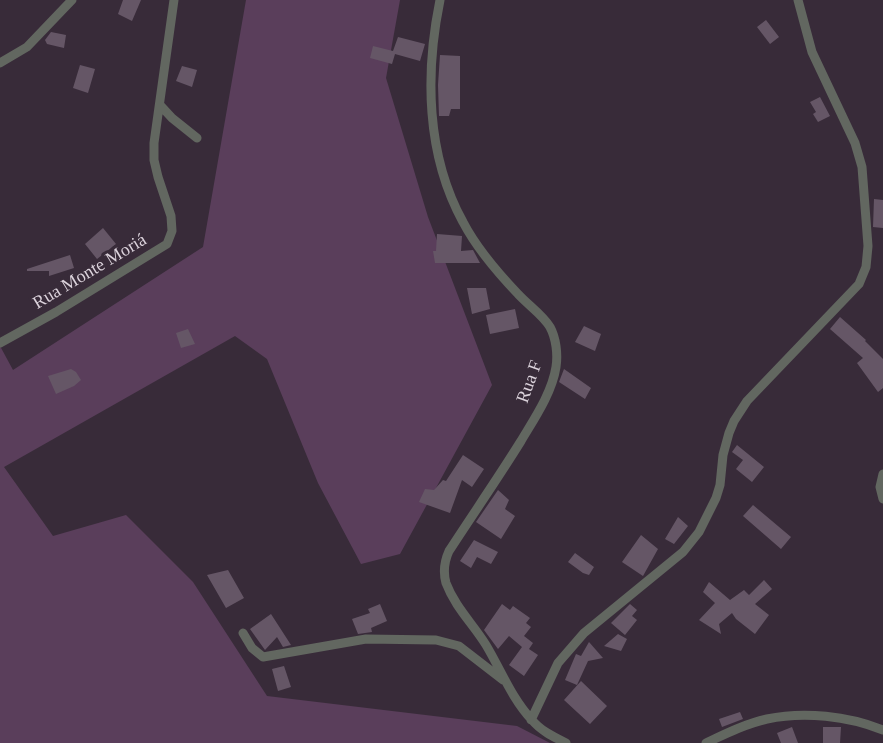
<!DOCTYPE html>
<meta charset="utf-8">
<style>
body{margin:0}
canvas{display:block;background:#382b39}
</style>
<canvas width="883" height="743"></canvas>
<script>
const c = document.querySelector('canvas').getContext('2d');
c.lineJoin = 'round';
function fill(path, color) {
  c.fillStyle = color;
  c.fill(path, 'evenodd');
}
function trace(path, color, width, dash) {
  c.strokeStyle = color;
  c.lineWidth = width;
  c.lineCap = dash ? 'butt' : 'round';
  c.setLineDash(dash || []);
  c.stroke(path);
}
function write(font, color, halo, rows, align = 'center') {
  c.font = font + ' Georgia,serif';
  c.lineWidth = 6;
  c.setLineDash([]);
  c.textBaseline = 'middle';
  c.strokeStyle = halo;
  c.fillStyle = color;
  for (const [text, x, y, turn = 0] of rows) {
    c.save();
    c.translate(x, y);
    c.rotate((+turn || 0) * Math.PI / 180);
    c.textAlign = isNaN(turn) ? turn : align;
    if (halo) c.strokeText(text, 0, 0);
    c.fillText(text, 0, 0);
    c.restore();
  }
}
fill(new Path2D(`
 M 246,0 L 400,0 L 386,78 L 428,217 L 492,385 L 400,554 L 361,564 L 318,483 L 267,359 L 235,336 L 4,467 L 53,536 L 126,515 L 193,582 L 267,696 L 517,726 L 550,743 L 0,743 L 0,346 L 13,370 L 203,247 Z`), '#5a3e5b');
fill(new Path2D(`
 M 123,0 L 141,0 L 132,21 L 118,14 Z
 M 766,20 L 779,37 L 770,44 L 757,27 Z
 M 51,32 L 66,35 L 64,48 L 47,44 L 45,40 Z
 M 398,37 L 425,44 L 420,61 L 395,54 L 392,64 L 370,58 L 373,46 L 393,51 Z
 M 440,55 L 460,56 L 460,109 L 451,109 L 449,116 L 439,116 L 438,85 Z
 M 80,65 L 95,69 L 88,93 L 73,88 Z
 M 182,66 L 197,70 L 192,87 L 176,81 Z
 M 820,97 L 830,116 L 818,122 L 813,114 L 816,112 L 810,102 Z
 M 874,199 L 883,200 L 883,228 L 873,227 Z
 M 103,228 L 116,244 L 97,259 L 85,244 Z
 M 437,234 L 462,236 L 461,251 L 473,250 L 480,263 L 435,263 L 433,251 L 436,251 Z
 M 70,255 L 74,268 L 49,276 L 49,271 L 27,271 L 27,269 Z
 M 467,288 L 486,288 L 490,309 L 472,314 Z
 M 515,309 L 519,328 L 490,334 L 486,315 Z
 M 840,317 L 866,340 L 865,341 L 883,359 L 883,388 L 878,392 L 857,363 L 863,358 L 830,329 Z
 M 584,326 L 601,334 L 595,351 L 575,342 Z
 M 188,329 L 195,344 L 181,348 L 176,333 Z
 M 71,369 L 76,372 L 81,380 L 74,386 L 56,394 L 48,376 Z
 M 564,369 L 591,388 L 585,399 L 559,382 Z
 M 737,445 L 764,467 L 752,482 L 736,469 L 743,460 L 732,452 Z
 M 463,455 L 484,469 L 472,487 L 462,480 L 450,513 L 419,502 L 425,489 L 434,490 L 443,480 L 446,481 Z
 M 498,490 L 509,500 L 505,509 L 515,516 L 501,539 L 476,522 Z
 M 753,505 L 791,537 L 781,549 L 743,516 Z
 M 678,517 L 688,526 L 674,544 L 665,539 Z
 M 641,535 L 658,549 L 643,576 L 622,562 Z
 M 474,540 L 498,552 L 491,564 L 477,557 L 471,568 L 460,561 Z
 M 575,553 L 594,567 L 589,575 L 583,573 L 568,562 Z
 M 228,570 L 244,598 L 226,608 L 207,575 Z
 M 764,580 L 772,589 L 755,604 L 769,615 L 755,634 L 736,619 L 732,613 L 719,624 L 721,634 L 699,620 L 715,603 L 703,592 L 709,582 L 730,600 L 744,590 L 749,595 Z
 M 380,604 L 387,621 L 371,628 L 372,632 L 358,634 L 352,619 L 370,613 L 368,609 Z
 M 502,604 L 510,610 L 513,606 L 530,618 L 526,623 L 531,627 L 524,636 L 533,643 L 529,649 L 538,655 L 524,676 L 509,665 L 522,647 L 509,636 L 498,649 L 484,630 Z
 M 630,604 L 637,610 L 632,616 L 637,620 L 625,635 L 611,623 Z
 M 271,614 L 291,645 L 283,647 L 277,637 L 265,650 L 250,629 Z
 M 618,634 L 627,639 L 621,651 L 604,646 Z
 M 589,642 L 603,658 L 588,661 L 577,685 L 565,680 L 576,654 L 581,656 Z
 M 284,666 L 291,687 L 278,691 L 272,669 Z
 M 581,681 L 607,706 L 590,724 L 564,700 Z
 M 740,712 L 743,719 L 722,727 L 719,719 Z
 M 792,727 L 798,743 L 781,743 L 777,733 Z
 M 823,727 L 841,727 L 840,743 L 823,743 Z`), '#655666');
trace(new Path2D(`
 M 440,0 C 425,73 426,155 463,222 C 477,249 498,273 518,294 C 528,305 543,315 550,327 C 556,338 558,354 556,367 C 552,393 534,419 521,441 C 498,478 473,514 449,551 C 444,562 443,572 446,583 C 455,607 473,624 486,645 C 501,670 512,699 532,720 C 541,731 554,737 566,743
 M 0,63 L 27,47 L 72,0
 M 160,105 L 172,118 L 197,138
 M 0,343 L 56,312 L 167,244 L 172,231 L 171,216 L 158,177 L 154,160 L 154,143 L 174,0
 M 883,474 L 880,487 L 883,499
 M 243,633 L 252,648 L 263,657 L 366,639 L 436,640 L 459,646 L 503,680
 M 531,720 L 558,663 L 584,633 L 683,552 L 699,532 L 716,498 L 720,485 L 723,455 L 729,433 L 734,421 L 747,401 L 859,284 L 866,267 L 868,246 L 862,167 L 855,143 L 812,52 L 798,0
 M 706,743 C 725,734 745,724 767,719 C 804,711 848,716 883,730`), '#626760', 9);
write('18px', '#dbd2db', '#382b39', [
 ["Rua Monte Moriá",90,272,-31],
 ["Rua F",530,382,-70]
]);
</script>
